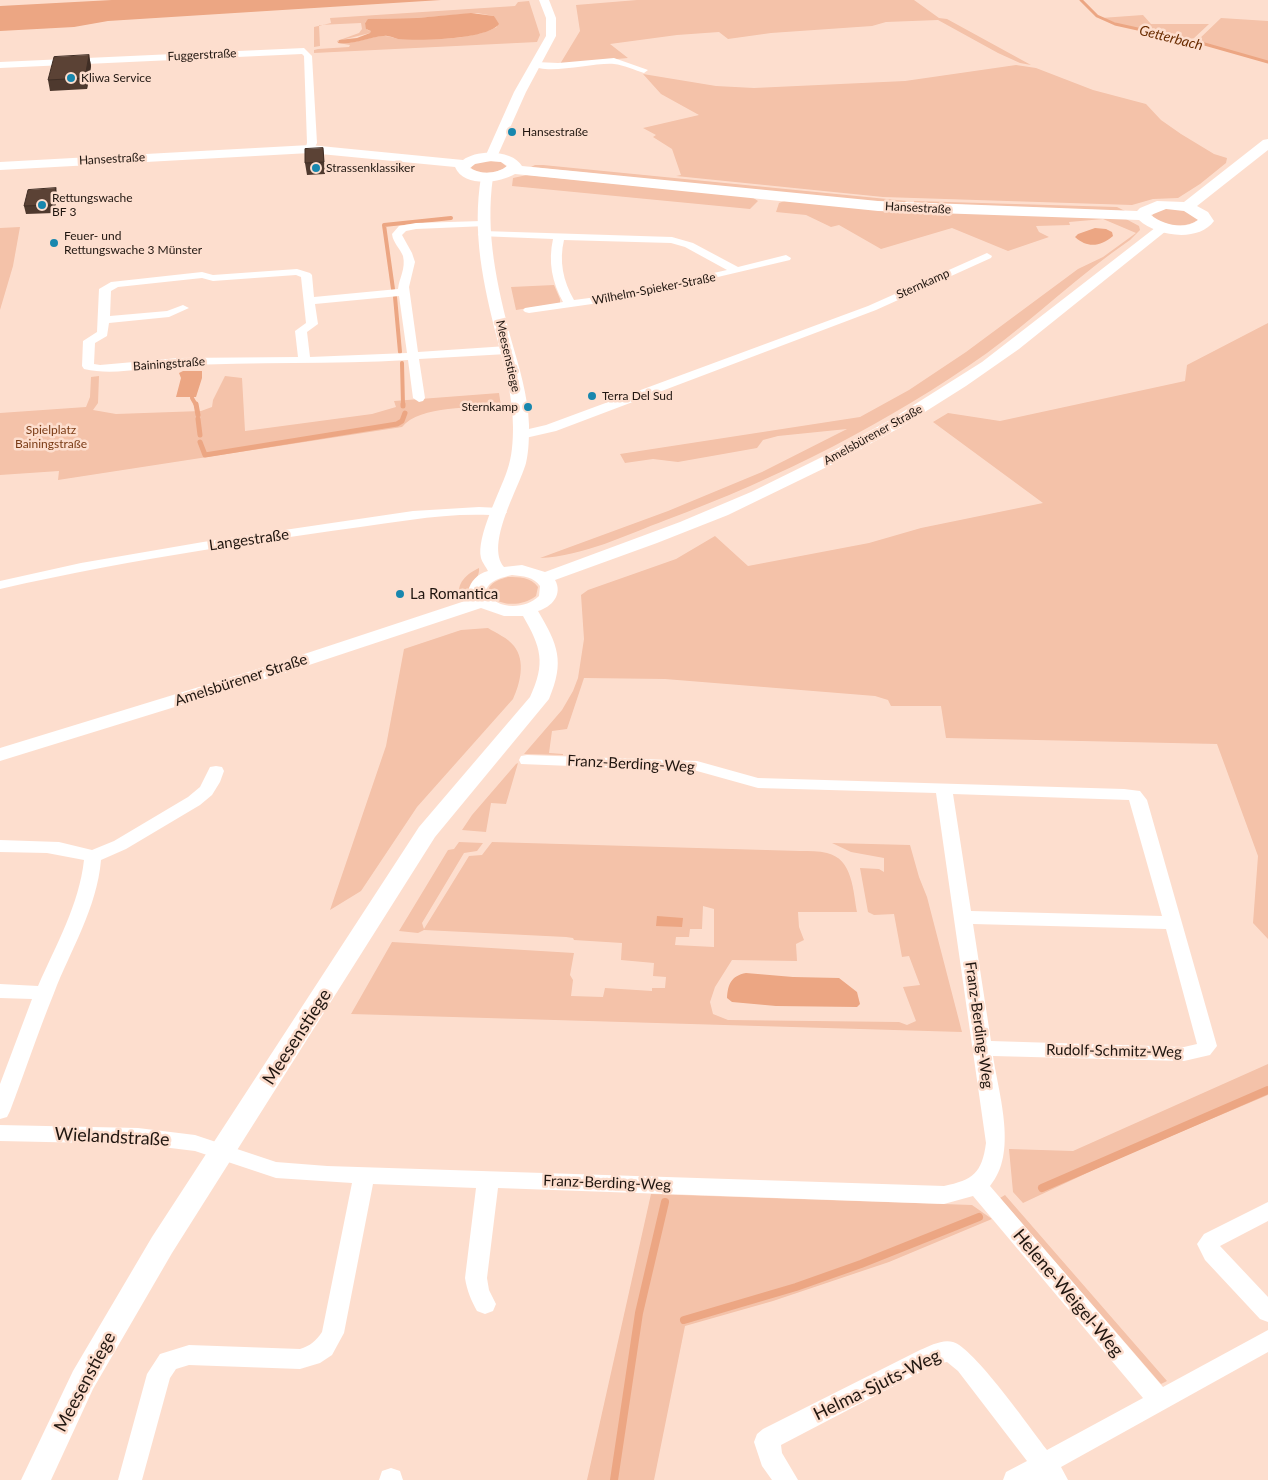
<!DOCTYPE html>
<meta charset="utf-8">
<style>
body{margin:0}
canvas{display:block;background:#fddece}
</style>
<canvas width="1268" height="1480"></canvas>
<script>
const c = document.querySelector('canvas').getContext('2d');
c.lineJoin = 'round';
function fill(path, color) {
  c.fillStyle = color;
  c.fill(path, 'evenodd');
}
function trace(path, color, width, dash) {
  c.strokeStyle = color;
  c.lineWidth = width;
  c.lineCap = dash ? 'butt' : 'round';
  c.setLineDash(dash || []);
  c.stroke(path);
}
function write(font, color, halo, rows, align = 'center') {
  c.font = font + ' Lato,sans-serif';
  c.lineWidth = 5;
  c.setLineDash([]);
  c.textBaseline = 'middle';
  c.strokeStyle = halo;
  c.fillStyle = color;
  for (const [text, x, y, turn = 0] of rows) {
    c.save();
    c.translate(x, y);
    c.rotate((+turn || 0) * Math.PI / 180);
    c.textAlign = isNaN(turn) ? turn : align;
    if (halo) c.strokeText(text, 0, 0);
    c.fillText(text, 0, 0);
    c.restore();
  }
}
fill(new Path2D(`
 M 637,0 L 914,0 L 939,18 L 947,19 L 1031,65 L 1020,63 L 998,53 L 938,20 L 886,22 L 872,26 L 771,33 L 728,39 L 719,32 L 677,35 L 610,44 L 628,58 L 560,64 L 580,31 L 576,5 Z
 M 529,1 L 540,35 L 537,42 L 314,53 L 314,50 L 318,49 L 349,47 L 350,45 L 338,43 L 337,41 L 359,33 L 362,29 L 361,23 L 319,25 L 320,46 L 314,47 L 314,27 L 331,23 L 330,18 L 515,6 L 518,2 ZM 477,13 L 494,16 L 497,27 C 469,41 431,39 400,39 C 395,39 391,36 385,36 C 370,36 358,44 339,43 L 338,41 L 370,33 L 372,31 L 367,30 L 365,22 L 372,19 L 417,18 Z
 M 1143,15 L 1151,24 L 1209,24 L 1192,40 L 1128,27 L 1101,18 Z
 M 1221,18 L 1268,21 L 1268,62 L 1197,41 Z
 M 1016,65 L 1036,68 L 1093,90 L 1146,104 L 1161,120 L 1181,134 L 1214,154 L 1227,158 L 1226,163 L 1200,184 L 1178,198 L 1153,199 L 1132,205 L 883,197 L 676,176 L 681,175 L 672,149 L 653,137 L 656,135 L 643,128 L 699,115 L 661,94 L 643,74 L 716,86 L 754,88 L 905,81 Z
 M 485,161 L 501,162 L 506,166 L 506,168 C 494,173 484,175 472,169 L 471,167 L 476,163 Z
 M 535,165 L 543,165 L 907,201 L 898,205 L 531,167 Z
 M 527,175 L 752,197 L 758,201 L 750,209 L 512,186 L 513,178 Z
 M 787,200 L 1126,219 L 1139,226 L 1140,230 L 1130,240 C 1080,274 1036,317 987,353 C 890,422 779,478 666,520 C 626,535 584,556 540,558 L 668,511 L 762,472 L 847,429 L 778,436 L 763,440 L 757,448 L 678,462 L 653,459 L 625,463 L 620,454 L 860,417 L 909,390 L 966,352 L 1078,269 L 1103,257 L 1136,233 L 1103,219 L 1069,222 L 1070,225 L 1036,226 L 1039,232 L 1049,237 L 1008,251 L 952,228 L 881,249 L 839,225 L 831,227 L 806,215 L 776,212 L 779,203 Z
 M 914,201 L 1117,207 L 1125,211 L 914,203 Z
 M 1180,208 L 1198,218 L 1198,220 C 1185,229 1162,227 1152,216 L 1157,209 Z
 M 20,227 L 13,266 L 0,310 L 0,228 Z
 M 554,285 L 560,299 L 560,303 L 516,310 L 511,287 Z
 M 1268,323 L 1268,939 L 1253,923 L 1258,856 L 1217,744 L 946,738 L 941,706 L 891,706 L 888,700 L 875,696 L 665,679 L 584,678 L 567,729 L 552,731 L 549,753 L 563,754 L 563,755 L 524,754 L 562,710 L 573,691 L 578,678 L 584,639 L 581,595 L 588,590 L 676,559 L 715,536 L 748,566 L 869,543 L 921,528 L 1043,503 L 933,422 L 948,413 L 1000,421 L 1185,381 L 1187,365 Z
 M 99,376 L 98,403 L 93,410 L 116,414 L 201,411 L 212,407 L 213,400 L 225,376 L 242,378 L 245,431 L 372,414 L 396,407 L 394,401 L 499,393 L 501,406 C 474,408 420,405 402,427 L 58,480 L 59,471 L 0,475 L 0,413 L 86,407 L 90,397 L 91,377 Z
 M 479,568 C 480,578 469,592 461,598 C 454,584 468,573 479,568 Z
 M 508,577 C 519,577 531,577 538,587 L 536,596 C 507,618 463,588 508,577 Z
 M 488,628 C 496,633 508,638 514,646 C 526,661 520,684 513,699 L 417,807 L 361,891 L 330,910 L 386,746 L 404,649 L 461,630 Z
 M 518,763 L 506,804 L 491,803 L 486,832 L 462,830 L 472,815 L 516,764 Z
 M 459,842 L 483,843 L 477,851 L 464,853 L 422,923 L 424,929 L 469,856 L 482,855 L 492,842 L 800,851 C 809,851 819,851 827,853 C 853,859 853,891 857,912 L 798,912 L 799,927 L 804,940 L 796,944 L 797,961 L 732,960 L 715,987 L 710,1002 L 713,1014 L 728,1020 L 899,1022 L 907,1025 L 916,1021 L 903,987 L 920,985 L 909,956 L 902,957 L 894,914 L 874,915 L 868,912 L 860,868 L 879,869 L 884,872 L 884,858 L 851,852 L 832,843 L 910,845 L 919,877 L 927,897 L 962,1032 L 351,1014 L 392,942 L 574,953 L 570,975 L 573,980 L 571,996 L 603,997 L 605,988 L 652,991 L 652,988 L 665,988 L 666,977 L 653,976 L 654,963 L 621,960 L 622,943 L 574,940 L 573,938 L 566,937 L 424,930 L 418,933 L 399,931 L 448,850 L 454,849 ZM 703,906 L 714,909 L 714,947 L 675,945 L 676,937 L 689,937 L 690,929 L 702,929 Z
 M 1268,1064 L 1268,1095 L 1119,1158 L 1023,1203 L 1013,1192 L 1009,1149 L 1073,1151 Z
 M 651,1194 L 972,1205 L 992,1219 L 889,1262 L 773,1301 L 685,1326 L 654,1480 L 587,1480 Z
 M 1005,1195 L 1167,1381 L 1161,1384 L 1000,1198 Z`), '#f4c2a9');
fill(new Path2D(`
 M 112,0 L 441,0 L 108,21 L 74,27 L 0,31 L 0,6 Z
 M 471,13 L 494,16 L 499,24 C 487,40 418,41 398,39 C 393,38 389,35 384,36 C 368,37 355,45 338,43 L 339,40 L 357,38 L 370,33 L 371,31 L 366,29 L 365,23 L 368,19 L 417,18 Z
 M 1095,228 L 1106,229 L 1112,232 L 1113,236 C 1101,246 1088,249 1075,237 L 1078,234 Z
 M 183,371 L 202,371 L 202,378 L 196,397 L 176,397 L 181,378 L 179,373 Z
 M 657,916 L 683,918 L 682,927 L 656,926 Z
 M 746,973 L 793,977 L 839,978 L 857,992 L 860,1004 L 857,1007 L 776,1006 L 732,1002 L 727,998 C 728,984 731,976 746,973 Z`), '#eca683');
trace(new Path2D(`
 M 1081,0 L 1097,16 L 1115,24 L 1201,43 L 1268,62`), '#eca683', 3);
trace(new Path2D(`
 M 393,289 L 384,225 L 451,218
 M 395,297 L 400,352
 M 402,363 L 403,405
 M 192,398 L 196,405`), '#eca683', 4);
trace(new Path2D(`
 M 196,404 L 198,415
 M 403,404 L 403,406
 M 198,419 L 200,435
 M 200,442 L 205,455 L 397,424 L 402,421 L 405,413`), '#eca683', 5);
trace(new Path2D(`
 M 1042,1188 L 1268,1090
 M 684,1320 L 796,1287 L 861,1264 L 979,1217
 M 614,1480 L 639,1313 L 665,1202`), '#eca683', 8);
fill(new Path2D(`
 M 304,48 L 312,56 L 317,143 L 313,151 L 310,152 L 305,149 L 307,143 L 304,56 L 302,54 L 0,68 L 0,62 Z
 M 614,58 L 648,70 L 644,73 C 634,70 624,65 614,64 C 595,62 546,76 532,65 L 536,62 L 558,63 Z
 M 482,221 L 487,224 L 486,226 L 416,229 L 406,231 L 402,235 L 412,253 L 415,262 L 409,287 L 418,352 L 507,346 L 513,350 L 507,354 L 419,359 L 425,398 L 423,401 L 419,402 L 413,398 L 408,360 C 331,365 255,361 178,366 C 147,367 114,376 84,369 L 82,366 L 83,341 L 97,332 L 99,289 L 111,282 L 202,272 L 213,275 L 297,269 L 310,273 L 312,275 L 314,297 L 398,289 C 399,278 406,269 403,256 C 400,248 393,243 392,234 L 399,226 L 416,223 ZM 296,275 L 301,277 L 306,323 L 295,331 L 298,357 L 179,358 L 100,365 L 94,364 L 95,343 L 107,336 L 109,323 L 169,317 L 189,308 L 183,305 L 167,311 L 110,316 L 111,291 L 118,287 L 202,278 L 213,281 ZM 399,296 L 407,353 L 310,357 L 307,332 L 318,324 L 315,304 Z
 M 483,231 L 672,237 L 693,243 L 738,267 L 786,255 L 791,258 L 790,260 L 620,300 L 529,313 L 525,312 L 523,310 L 525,308 L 563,302 C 552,282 548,262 553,239 L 479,236 L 478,234 ZM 564,240 L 671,243 L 685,247 L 727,270 L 620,294 L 574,300 C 563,281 559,261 564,240 Z
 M 987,253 L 992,256 L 991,258 L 876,310 L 556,431 L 521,439 L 515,435 L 516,432 L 546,425 L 868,306 Z
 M 479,507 L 500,508 L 507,512 C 503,518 496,516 490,515 C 463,514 437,516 410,520 C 273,539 135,558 0,589 L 0,581 L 81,563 L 203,542 L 413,511 Z
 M 527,755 L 697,761 L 758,778 L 1124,789 L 1140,791 L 1147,800 L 1217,1046 L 1210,1055 L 1184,1061 L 993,1056 C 999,1096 1018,1153 990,1186 L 1163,1387 L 1268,1330 L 1268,1352 L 1061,1467 L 1068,1480 L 1003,1480 L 1006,1472 L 1027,1461 L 958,1371 L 947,1362 L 936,1364 L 781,1445 L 782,1453 L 798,1480 L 772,1480 L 762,1466 L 754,1442 L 757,1434 L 763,1429 L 920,1350 C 930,1346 942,1339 953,1342 C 973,1347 1031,1429 1047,1450 L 1143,1398 L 973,1196 L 944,1204 L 498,1188 L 487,1278 L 489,1290 L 496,1304 L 493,1311 L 485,1314 L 477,1311 C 471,1300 467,1291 465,1278 L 476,1188 L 373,1184 L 344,1333 L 332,1355 L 320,1363 L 300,1369 L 189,1365 L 176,1369 L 170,1378 L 142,1480 L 118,1480 L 147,1374 L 160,1354 L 189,1345 L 300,1349 C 310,1346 316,1341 322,1332 L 352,1183 L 276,1178 L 195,1151 L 138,1144 L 0,1141 L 0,1125 L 138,1128 L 195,1135 L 276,1162 L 327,1166 L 944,1186 C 973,1180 982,1173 986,1143 L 936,793 L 758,788 L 697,771 L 521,764 L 519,760 L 521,756 ZM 953,794 L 1129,800 L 1162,916 L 971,911 ZM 973,924 L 1166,929 L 1197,1044 L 1184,1047 L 991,1041 Z
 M 216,766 L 222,767 L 224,771 L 220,782 L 212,795 L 200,805 L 126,849 L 101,860 C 97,908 71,949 54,993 C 38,1032 25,1072 10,1111 L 7,1117 L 0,1119 L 0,1084 L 32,999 L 0,998 L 0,984 L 38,986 C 56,945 79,905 84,860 L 47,853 L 0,852 L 0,840 L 59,842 L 92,850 L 114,841 L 188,797 L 200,787 L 210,767 Z
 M 1268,1202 L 1268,1221 L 1220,1246 L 1268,1297 L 1268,1322 L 1260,1319 L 1205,1260 L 1197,1244 L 1204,1234 Z
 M 391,1468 L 400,1471 L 403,1480 L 379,1480 L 382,1471 Z`), '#fff');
fill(new Path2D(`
 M 539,0 L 549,0 L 556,18 L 556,36 L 526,92 L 497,157 L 495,160 L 487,160 L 485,157 L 514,92 L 546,36 L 546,18 Z
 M 487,173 L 493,177 C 485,233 497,285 511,339 C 519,367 528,395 529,425 C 529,437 529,450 526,463 C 519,488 485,544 504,567 L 522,565 L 545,572 L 680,522 L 751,492 L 822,457 L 890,420 L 982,362 L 1160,224 L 1165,223 L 1171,227 L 1019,349 L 966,386 L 901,427 L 833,464 L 728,515 L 657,543 L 555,580 C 563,594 552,607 538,611 C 558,645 565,661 549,699 L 435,837 L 172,1253 L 93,1389 L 51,1480 L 21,1480 L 73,1371 L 152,1237 L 419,827 L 530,697 C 546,663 541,647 523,616 L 504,616 L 481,608 L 288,672 L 0,761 L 0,748 L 274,664 L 471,599 L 468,591 C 471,581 477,574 488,571 C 486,567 482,562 481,558 C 476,537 500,492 507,471 C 512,457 513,442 513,427 C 513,396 504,367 497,338 C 483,284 472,232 481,177 ZM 512,575 C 523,576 534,577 540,586 L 539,596 C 525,610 495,610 486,591 C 489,580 501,578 512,575 Z`), '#fff');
fill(new Path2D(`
 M 1268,139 L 1268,150 L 1197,206 L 1208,212 L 1214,221 C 1198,243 1156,236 1139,220 L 878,211 L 515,174 C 500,183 464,188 455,167 L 310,153 L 0,170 L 0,162 L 310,145 L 463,160 C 477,149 513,150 522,166 L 878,201 L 1137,211 L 1140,208 L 1157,201 L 1184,202 L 1263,140 ZM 491,161 L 501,162 L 507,166 C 497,174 481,175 470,168 L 475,164 ZM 1166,209 L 1184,211 L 1198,220 C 1185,230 1163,225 1151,215 Z`), '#fff');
fill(new Path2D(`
 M 89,55 L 91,66 L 87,89 L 50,91 L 48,80 Z
 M 323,148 L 325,174 L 307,175 L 305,163 Z
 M 56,188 L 57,196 L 54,213 L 26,214 L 24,206 Z`), '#4e392e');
fill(new Path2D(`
 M 89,55 L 91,66 L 87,89 L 85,78 Z
 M 56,188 L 57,196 L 54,213 L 52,205 Z`), '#402e25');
const building = new Path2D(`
 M 89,55 L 85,78 L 48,80 L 54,57 Z
 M 323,148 L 324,162 L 305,163 L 305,149 Z
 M 56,188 L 52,205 L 24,206 L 28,190 Z`);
fill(building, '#5b4235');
trace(building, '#402e25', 1);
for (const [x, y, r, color] of [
 [71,78,5,"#1887ae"],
 [512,132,5,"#1887ae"],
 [316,168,5,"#1887ae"],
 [42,205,5,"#1887ae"],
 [54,243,5,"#1887ae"],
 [592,396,5,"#1887ae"],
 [528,407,5,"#1887ae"],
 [400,594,5,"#1887ae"]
]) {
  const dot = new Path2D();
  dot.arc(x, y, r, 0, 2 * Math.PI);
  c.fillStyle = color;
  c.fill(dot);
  trace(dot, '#fddece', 2);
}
write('12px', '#201610', '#fddece', [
 ["Fuggerstraße",202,55,-3],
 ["Hansestraße",112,159,-3],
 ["Hansestraße",918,208,3],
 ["Sternkamp",923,284,-24],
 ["Wilhelm-Spieker-Straße",654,289,-11],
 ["Meesenstiege",508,356,77],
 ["Bainingstraße",169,364,-4],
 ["Amelsbürener Straße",873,435,-29]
]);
write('12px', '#201610', '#fddece', [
 ["Kliwa Service",81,78],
 ["Hansestraße",522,132],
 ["Strassenklassiker",326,168],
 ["Rettungswache",52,198],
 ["BF 3",52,212],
 ["Feuer- und",64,236],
 ["Rettungswache 3 Münster",64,250],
 ["Terra Del Sud",602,396],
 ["Sternkamp",518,407,"right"]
], 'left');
write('12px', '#7a3b15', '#fddece', [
 ["Spielplatz",51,430],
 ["Bainingstraße",51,444]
]);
write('italic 14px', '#6b2d02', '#fddece', [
 ["Getterbach",1171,38,14]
]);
write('15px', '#201610', '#fddece', [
 ["Langestraße",249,540,-8],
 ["Amelsbürener Straße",241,680,-18],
 ["Franz-Berding-Weg",631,764,3],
 ["Franz-Berding-Weg",979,1025,82],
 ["Rudolf-Schmitz-Weg",1114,1051,1],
 ["Franz-Berding-Weg",607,1183,2]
]);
write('15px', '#201610', '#fddece', [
 ["La Romantica",410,594]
], 'left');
write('18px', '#201610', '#fddece', [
 ["Meesenstiege",297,1037,-57],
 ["Wielandstraße",112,1137,3],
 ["Helene-Weigel-Weg",1068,1293,50],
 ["Meesenstiege",85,1382,-62],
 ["Helma-Sjuts-Weg",877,1385,-26]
]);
</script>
